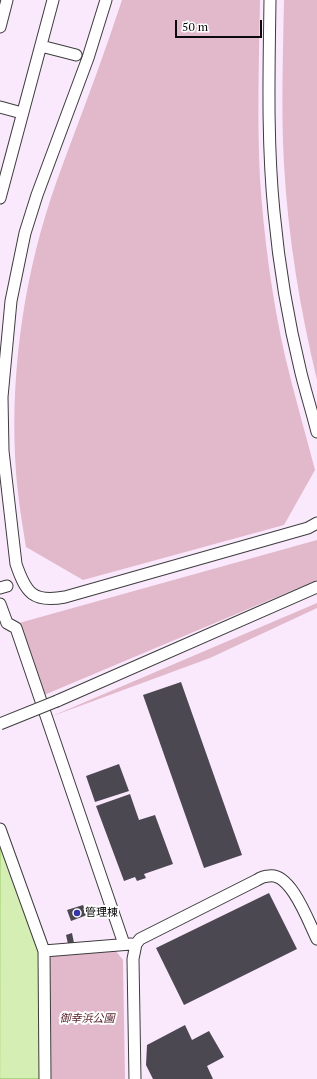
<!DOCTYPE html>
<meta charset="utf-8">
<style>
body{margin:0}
#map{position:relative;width:317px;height:1079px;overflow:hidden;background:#fae9fc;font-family:"PT Serif",serif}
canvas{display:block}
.scale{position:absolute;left:175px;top:20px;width:87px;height:18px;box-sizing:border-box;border:2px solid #0a0a0a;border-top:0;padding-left:5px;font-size:12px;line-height:14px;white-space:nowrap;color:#0a0a0a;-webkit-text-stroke:3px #fff;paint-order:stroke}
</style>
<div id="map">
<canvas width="317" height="1079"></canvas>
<div class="scale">50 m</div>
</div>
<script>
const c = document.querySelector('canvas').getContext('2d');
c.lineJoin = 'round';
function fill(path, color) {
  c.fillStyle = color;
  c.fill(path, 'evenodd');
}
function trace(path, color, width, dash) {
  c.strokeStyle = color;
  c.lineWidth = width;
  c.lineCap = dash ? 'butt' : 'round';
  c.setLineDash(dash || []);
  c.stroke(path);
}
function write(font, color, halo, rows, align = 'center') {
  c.font = font + ' "PT Serif","Noto Sans JP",serif';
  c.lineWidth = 4;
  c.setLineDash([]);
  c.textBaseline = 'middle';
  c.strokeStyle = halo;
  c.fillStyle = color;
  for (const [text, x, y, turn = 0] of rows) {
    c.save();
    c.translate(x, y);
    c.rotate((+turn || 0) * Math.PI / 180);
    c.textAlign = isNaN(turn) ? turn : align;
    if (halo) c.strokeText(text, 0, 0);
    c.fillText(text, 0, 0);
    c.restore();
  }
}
fill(new Path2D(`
 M 122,0 L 260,0 C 259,60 257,119 260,179 C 264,238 272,298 285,356 C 294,394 305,432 315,470 L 284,525 L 83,580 L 26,547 C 23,529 20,511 18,493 C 8,403 19,303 45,217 C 52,193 61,169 70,145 C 88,97 106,49 122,0 Z
 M 284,0 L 317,0 L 317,380 C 300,309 288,237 284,164 C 281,110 283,55 284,0 Z
 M 317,540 L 317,580 L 44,695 L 19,623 Z
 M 317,603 L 317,608 L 210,658 L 50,717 Z
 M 116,951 L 123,960 L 125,1079 L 51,1079 L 50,956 Z`), '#e2b8cb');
const water = new Path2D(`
 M 0,842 L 39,950 L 40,1079 L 0,1079 Z`);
fill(water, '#d4eeb4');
trace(water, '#83bc44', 1);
fill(new Path2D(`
 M 181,682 L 242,855 L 204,868 L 143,695 Z
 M 119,764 L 129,791 L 95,802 L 86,776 Z
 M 130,794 L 139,820 L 155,815 L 173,864 L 144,874 L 146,878 L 137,881 L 135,877 L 124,881 L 96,806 Z
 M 269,893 L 297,949 L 184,1005 L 156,948 Z
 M 83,905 L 87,915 L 71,921 L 67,910 Z
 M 72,933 L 74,943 L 68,944 L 66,935 Z
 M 185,1025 L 192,1040 L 209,1031 L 224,1057 L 207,1066 L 213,1079 L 153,1079 L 146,1065 L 147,1045 Z`), '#4c4851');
const minor = new Path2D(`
 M 106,0 L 88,58 L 37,195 L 25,233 L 11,301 L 2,397 L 3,451 L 16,564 C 26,593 33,603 65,597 L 308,528 L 317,523
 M 270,0 C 269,71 267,142 274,212 C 279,266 288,320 301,373 C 306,393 312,412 317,432
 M 0,27 L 7,0
 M 41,46 L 76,55
 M 0,107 L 22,113
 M 0,198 L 53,0
 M 0,588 L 7,586
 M 0,604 L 7,623 L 16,628 L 124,944
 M 57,701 L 317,587
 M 0,829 L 44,951 L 45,1079
 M 44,951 L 131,944
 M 135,1079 L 133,959 L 136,944 L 140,939 L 257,880 C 260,878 265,876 269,876 C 291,872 309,923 317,939`);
trace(minor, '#3d3d3d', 13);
trace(minor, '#fff', 11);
const minorBridge = new Path2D(`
 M 0,724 L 57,701`);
trace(minorBridge, '#3d3d3d', 13, []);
trace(minorBridge, '#fff', 11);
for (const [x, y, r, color] of [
 [77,913,4,"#3634a8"]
]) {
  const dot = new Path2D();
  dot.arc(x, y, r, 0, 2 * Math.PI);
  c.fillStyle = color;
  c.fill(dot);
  trace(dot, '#fff', 1.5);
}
write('11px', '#0a0a0a', '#fff', [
 ["管理棟",85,913]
], 'left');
write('italic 11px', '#58232a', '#fff', [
 ["御幸浜公園",87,1019]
]);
</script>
